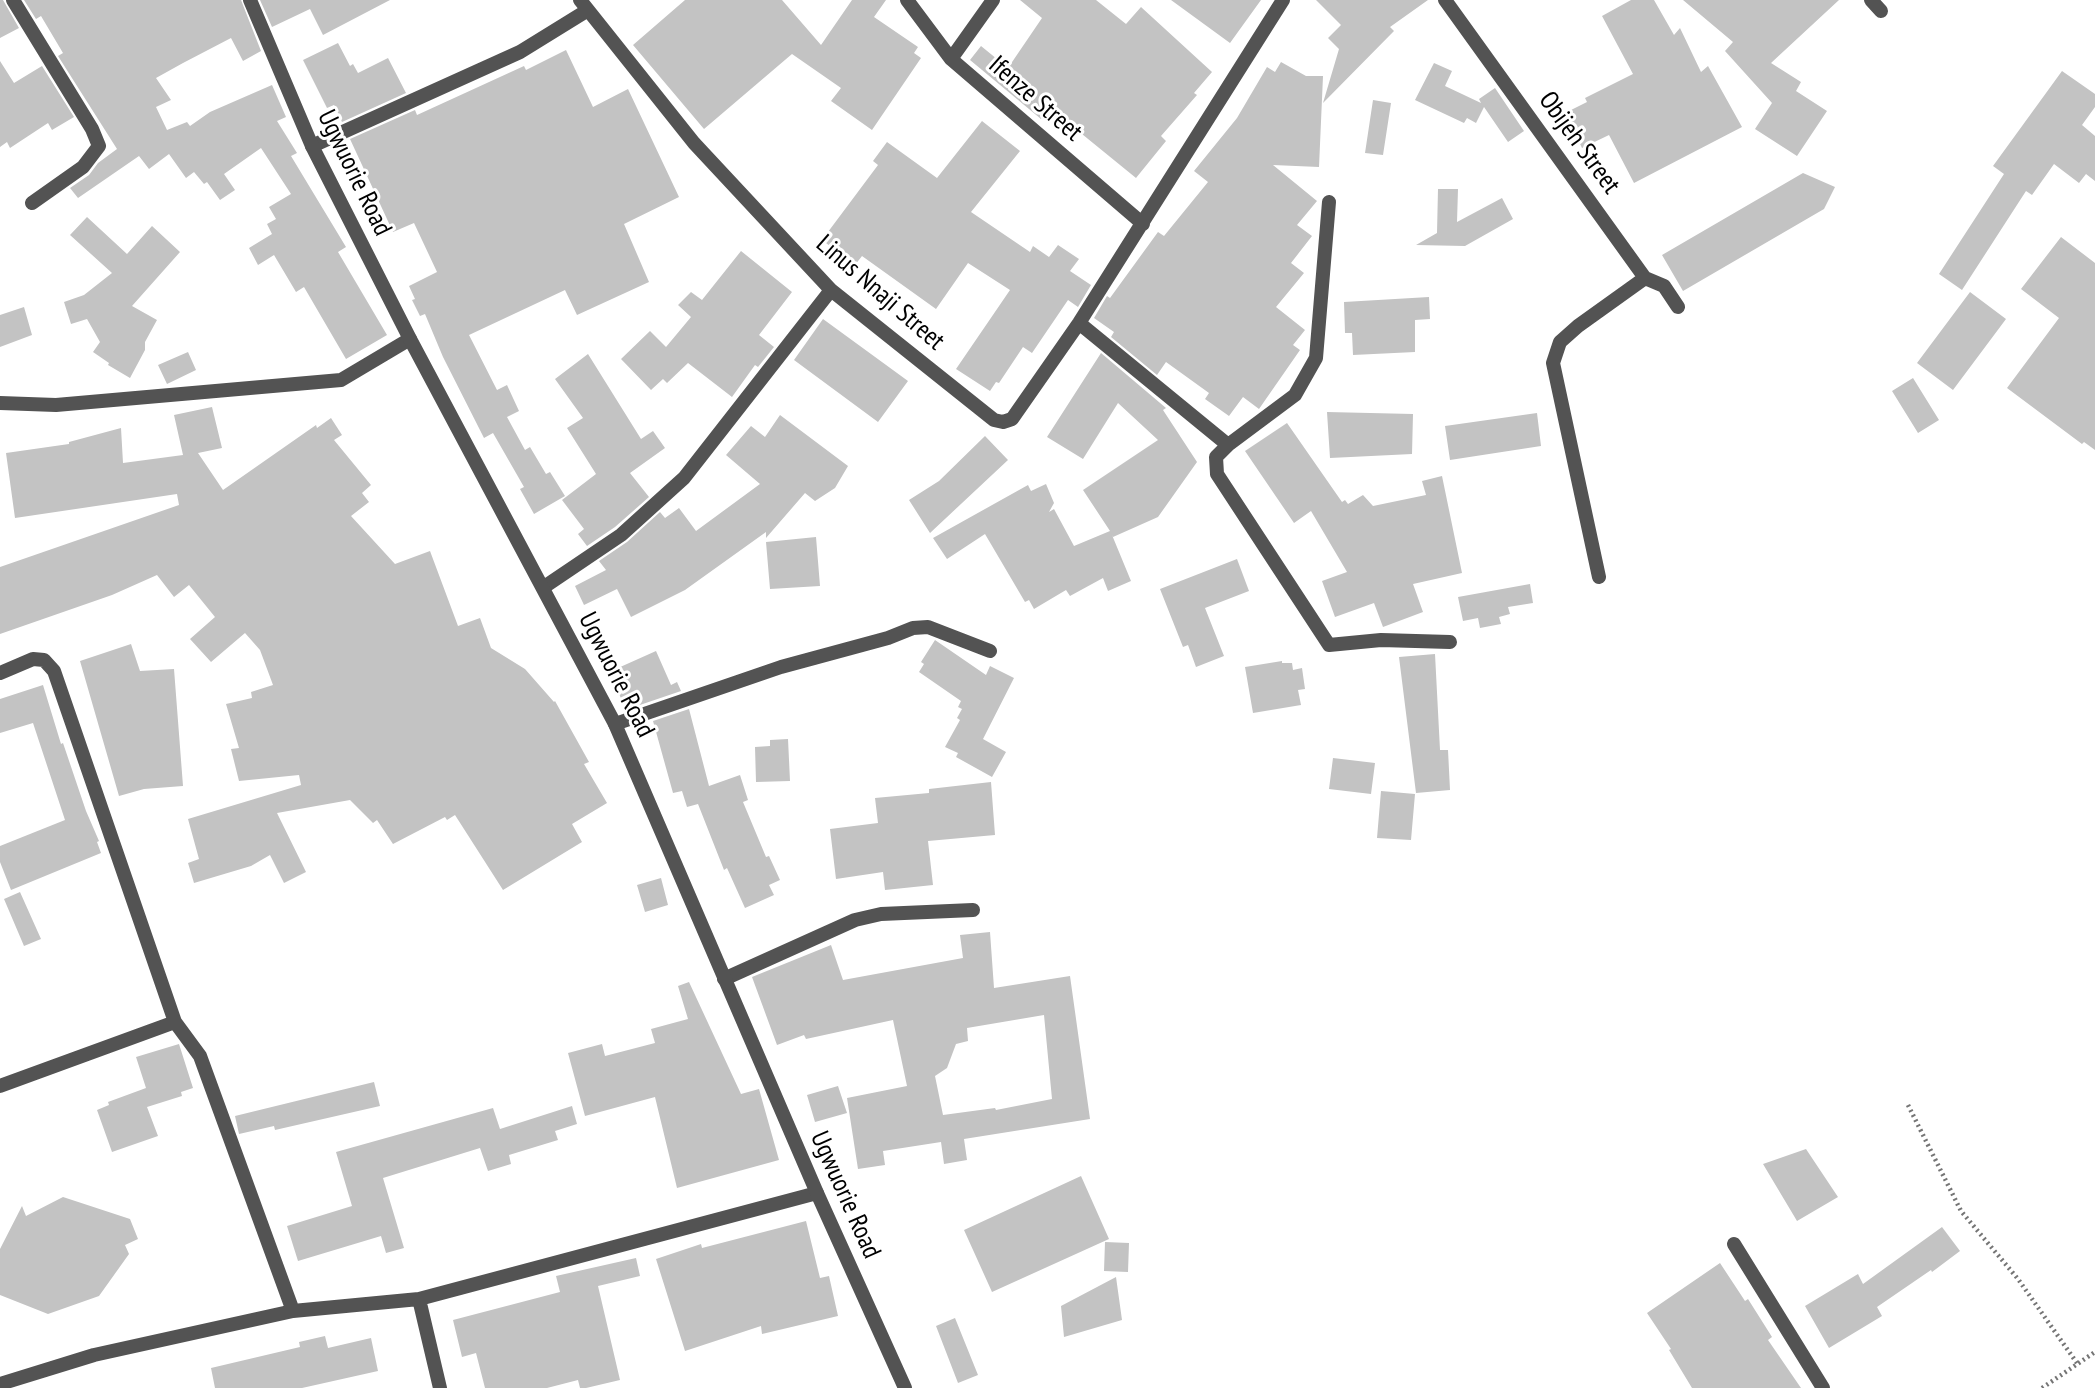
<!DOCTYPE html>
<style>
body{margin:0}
canvas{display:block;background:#fff}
</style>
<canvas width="2095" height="1388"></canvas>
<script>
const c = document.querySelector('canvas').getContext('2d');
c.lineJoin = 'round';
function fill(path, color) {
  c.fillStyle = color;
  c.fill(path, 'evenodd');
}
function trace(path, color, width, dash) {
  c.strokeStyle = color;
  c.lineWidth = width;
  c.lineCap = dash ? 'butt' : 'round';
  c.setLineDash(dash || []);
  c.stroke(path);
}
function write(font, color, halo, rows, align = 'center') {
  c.font = font + ' "PT Sans Narrow",sans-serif';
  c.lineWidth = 6;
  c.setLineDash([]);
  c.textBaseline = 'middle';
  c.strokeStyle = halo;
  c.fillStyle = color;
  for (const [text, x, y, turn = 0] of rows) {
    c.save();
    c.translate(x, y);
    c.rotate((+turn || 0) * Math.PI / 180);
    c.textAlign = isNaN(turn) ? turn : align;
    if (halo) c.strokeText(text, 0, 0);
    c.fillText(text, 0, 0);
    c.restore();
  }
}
fill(new Path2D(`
 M 0,0 L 3,0 L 19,28 L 0,38 Z
 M 24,0 L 241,0 L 261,51 L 243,61 L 231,38 L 183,63 L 156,78 L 171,100 L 156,107 L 167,130 L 187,122 L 190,126 L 210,112 L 272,85 L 286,117 L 277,121 L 297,153 L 291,156 L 346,247 L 338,252 L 387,335 L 346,359 L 304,287 L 296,292 L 274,255 L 258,265 L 249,248 L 272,234 L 267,224 L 276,219 L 269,207 L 291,194 L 261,148 L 224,174 L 235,190 L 220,200 L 207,182 L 204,184 L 194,172 L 186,178 L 169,154 L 149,169 L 139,156 L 78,198 L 70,188 L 89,175 L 98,163 L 117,149 L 58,56 L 63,53 L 41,16 L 36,19 Z
 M 260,0 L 390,0 L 323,35 L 310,9 L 272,27 Z
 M 685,0 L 782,0 L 821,45 L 852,0 L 886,0 L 874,17 L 918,47 L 914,53 L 921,58 L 872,130 L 831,101 L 841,88 L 792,54 L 704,129 L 633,45 Z
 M 1020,0 L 1096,0 L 1126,24 L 1141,7 L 1212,72 L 1194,93 L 1197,95 L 1161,136 L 1166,141 L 1136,178 L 1050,108 L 1041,119 L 970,60 L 981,46 L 1008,68 L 1042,18 Z
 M 1171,0 L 1261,0 L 1230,43 Z
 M 1316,0 L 1428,0 L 1390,27 L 1394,31 L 1323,103 L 1339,49 L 1328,38 L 1341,25 Z
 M 1631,0 L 1654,0 L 1674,35 L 1680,28 L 1701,72 L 1708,66 L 1742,127 L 1634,183 L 1609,135 L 1582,148 L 1565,113 L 1587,102 L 1585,98 L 1633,74 L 1602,16 Z
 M 1683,0 L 1839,0 L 1771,63 L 1801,82 L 1796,91 L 1827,111 L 1797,156 L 1755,129 L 1772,103 L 1725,51 L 1733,42 Z
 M 338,43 L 350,66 L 353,64 L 358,73 L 388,58 L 406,93 L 342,122 L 334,105 L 327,108 L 303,60 Z
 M 566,50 L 593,107 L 628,89 L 679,197 L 624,224 L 649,282 L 577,315 L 565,290 L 469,335 L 497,390 L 507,385 L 519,411 L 507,417 L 525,450 L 530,447 L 546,474 L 550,472 L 565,496 L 534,514 L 520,489 L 524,487 L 493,433 L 484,438 L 443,357 L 425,314 L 420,316 L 412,300 L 415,299 L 409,286 L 437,272 L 414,223 L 393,232 L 350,139 L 415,110 L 417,115 L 524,66 L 526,70 Z
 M 0,61 L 14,83 L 42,66 L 74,117 L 52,130 L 48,123 L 10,148 L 7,142 L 0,147 Z
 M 1281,62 L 1306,76 L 1323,76 L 1319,167 L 1273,165 L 1317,201 L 1297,225 L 1312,236 L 1291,263 L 1304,273 L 1276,307 L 1305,330 L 1293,345 L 1300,350 L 1259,409 L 1243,397 L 1229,416 L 1205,399 L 1209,393 L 1166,362 L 1157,375 L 1111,337 L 1114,332 L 1094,318 L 1107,296 L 1110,298 L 1158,232 L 1164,236 L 1208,182 L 1194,171 L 1237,118 L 1267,67 L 1275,72 Z
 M 1434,63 L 1452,71 L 1445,86 L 1481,103 L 1479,99 L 1495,88 L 1524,131 L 1508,142 L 1484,107 L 1476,123 L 1467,118 L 1464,123 L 1415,100 Z
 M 2062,71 L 2095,94 L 2095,107 L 2082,125 L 2095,136 L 2095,181 L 2086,174 L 2079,183 L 2054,164 L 2032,195 L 2026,191 L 1962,290 L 1939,274 L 2004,174 L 1993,166 Z
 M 1373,100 L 1391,103 L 1383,155 L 1365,153 Z
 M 982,121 L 1020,151 L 971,212 L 1030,252 L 1033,246 L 1049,257 L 1058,245 L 1079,259 L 1070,271 L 1091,285 L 1078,307 L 1068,300 L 1032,353 L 1023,347 L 999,383 L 996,382 L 990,391 L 956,369 L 1010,290 L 968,263 L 936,309 L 862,256 L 855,265 L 822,240 L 878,165 L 873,161 L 887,142 L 937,178 Z
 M 1803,173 L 1835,187 L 1824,209 L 1683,291 L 1662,255 Z
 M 1438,189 L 1458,189 L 1457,222 L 1502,198 L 1513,219 L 1465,246 L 1416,245 L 1437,233 Z
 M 87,217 L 127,254 L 152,226 L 180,252 L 132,306 L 157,320 L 145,342 L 145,350 L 130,378 L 108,365 L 109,363 L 93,352 L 100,342 L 87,319 L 71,324 L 64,302 L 84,295 L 112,273 L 70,235 Z
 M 2061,237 L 2095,263 L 2095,450 L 2084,442 L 2082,444 L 2007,388 L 2059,318 L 2021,289 Z
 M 741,251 L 792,292 L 759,335 L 774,347 L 758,367 L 755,365 L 732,397 L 688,363 L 667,383 L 663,379 L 651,390 L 621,359 L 650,331 L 666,347 L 691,317 L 678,305 L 691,292 L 702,300 Z
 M 1970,292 L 2006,319 L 1953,390 L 1917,363 Z
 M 1429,297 L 1430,319 L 1415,320 L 1415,352 L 1353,355 L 1352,333 L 1345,333 L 1344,302 Z
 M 24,307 L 32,335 L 0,347 L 0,315 Z
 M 823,319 L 908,381 L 878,422 L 794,360 Z
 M 188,352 L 196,370 L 167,384 L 158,365 Z
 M 1101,353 L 1166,408 L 1163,410 L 1197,462 L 1158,517 L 1113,537 L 1112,535 L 1131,581 L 1108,591 L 1103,578 L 1070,596 L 1066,590 L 1034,609 L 1029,600 L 1025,602 L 985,534 L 947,559 L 933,538 L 1028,485 L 1031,491 L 1046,484 L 1054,503 L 1049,512 L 1054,509 L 1074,546 L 1110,531 L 1083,490 L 1158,440 L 1118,403 L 1083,459 L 1047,437 Z
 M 588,354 L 641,439 L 653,431 L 665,448 L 630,473 L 649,497 L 615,527 L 587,546 L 578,534 L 584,529 L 562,500 L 596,474 L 567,428 L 583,418 L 555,379 Z
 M 1913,378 L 1939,420 L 1918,433 L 1892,391 Z
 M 212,407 L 222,448 L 198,453 L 223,490 L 316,425 L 317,428 L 331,418 L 342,435 L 334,440 L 371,485 L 362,493 L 369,502 L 351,516 L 395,564 L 430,551 L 458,626 L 480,618 L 491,648 L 525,669 L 554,702 L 555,701 L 589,762 L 584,764 L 607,803 L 572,824 L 582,842 L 503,890 L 455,815 L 447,820 L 445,817 L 393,844 L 377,820 L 373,823 L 350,800 L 277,813 L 306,872 L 284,883 L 270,855 L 251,866 L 194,883 L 188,863 L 199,859 L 188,819 L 301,785 L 299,775 L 239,781 L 231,749 L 239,748 L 226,704 L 252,698 L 251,692 L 273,685 L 260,650 L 245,633 L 211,662 L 190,639 L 215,617 L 189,585 L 174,597 L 157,575 L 112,595 L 0,634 L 0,567 L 179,505 L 177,494 L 15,518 L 6,453 L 69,444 L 69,442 L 121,428 L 123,463 L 183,455 L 174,415 Z
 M 1327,412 L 1413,414 L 1412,454 L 1330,458 Z
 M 1537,413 L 1541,446 L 1450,460 L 1445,426 Z
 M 780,415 L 848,466 L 835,488 L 815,501 L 805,493 L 766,538 L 766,532 L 685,590 L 631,617 L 617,589 L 584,605 L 575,586 L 606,570 L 599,561 L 627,542 L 660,512 L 665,518 L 679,508 L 696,531 L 760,484 L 726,455 L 751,426 L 765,437 Z
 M 1287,423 L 1342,502 L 1345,500 L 1348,504 L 1363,495 L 1373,506 L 1426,495 L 1422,481 L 1442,476 L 1462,573 L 1413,584 L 1423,612 L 1383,627 L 1374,603 L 1335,617 L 1322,581 L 1347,572 L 1311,511 L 1294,523 L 1245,451 Z
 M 985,436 L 1008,460 L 930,533 L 909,500 L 939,481 Z
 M 816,537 L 820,586 L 770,589 L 766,542 Z
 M 1237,559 L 1249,591 L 1205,608 L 1224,656 L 1196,667 L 1188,645 L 1183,647 L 1160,589 Z
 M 1530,584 L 1533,603 L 1508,607 L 1510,614 L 1499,617 L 1501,624 L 1480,628 L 1478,618 L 1463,621 L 1458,597 Z
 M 935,640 L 986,675 L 990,666 L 1014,678 L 983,739 L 1006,752 L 992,777 L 956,757 L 958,753 L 945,747 L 960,720 L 957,718 L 962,709 L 958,707 L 961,701 L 919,672 L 924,664 L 921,662 Z
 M 131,644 L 140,671 L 174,669 L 183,786 L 144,789 L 119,796 L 80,661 Z
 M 656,651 L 671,685 L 677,682 L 681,691 L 634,707 L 631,700 L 623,703 L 616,687 L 625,683 L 618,668 Z
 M 1435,654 L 1440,750 L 1448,750 L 1450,790 L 1416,793 L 1399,657 Z
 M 1282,661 L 1282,663 L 1292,663 L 1293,670 L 1302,668 L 1305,689 L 1298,690 L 1301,705 L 1253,713 L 1245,667 Z
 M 43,685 L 61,744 L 63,743 L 86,811 L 99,841 L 97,842 L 101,853 L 11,890 L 0,862 L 0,846 L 65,820 L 33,723 L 0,733 L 0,699 Z
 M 689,709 L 709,786 L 740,775 L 748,800 L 743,802 L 766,857 L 769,856 L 780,880 L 769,885 L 774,895 L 745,908 L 727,868 L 724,870 L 698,804 L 687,807 L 682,791 L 673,793 L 653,721 Z
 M 788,739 L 790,781 L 756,782 L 755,747 L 770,746 L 770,740 Z
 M 1333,758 L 1375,763 L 1371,794 L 1329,789 Z
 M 991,782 L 995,835 L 928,841 L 933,885 L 885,890 L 883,872 L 836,879 L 830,829 L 878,823 L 875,798 L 929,793 L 929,789 Z
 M 1381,791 L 1415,794 L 1411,840 L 1377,838 Z
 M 661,878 L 668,905 L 645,912 L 637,885 Z
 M 20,892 L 41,939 L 24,946 L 4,899 Z
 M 990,932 L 994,988 L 1070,976 L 1090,1119 L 964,1139 L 967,1160 L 944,1164 L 941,1142 L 883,1151 L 885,1165 L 858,1169 L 847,1098 L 907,1086 L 893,1020 L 806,1039 L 804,1035 L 777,1045 L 752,977 L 831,945 L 843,980 L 963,958 L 960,935 ZM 1044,1015 L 1052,1099 L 996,1110 L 995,1108 L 943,1115 L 935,1076 L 947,1068 L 956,1044 L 968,1041 L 967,1028 Z
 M 689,982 L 741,1094 L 759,1089 L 779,1160 L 677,1188 L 655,1097 L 585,1116 L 568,1053 L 602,1044 L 605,1056 L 655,1043 L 651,1029 L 688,1019 L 678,986 Z
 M 179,1044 L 193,1088 L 181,1092 L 182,1096 L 147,1107 L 158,1136 L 112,1152 L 97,1110 L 109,1105 L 108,1102 L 146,1088 L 136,1057 Z
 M 374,1082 L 380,1106 L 275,1130 L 274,1126 L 239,1134 L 235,1116 Z
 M 838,1086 L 847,1113 L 815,1122 L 807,1095 Z
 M 572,1106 L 577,1124 L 555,1131 L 558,1140 L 509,1155 L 511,1164 L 488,1171 L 480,1148 L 383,1178 L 404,1248 L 386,1253 L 381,1236 L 298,1261 L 287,1226 L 352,1206 L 336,1152 L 493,1108 L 500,1129 Z
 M 1806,1149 L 1838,1197 L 1797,1221 L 1763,1164 Z
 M 1081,1176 L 1109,1239 L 992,1292 L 964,1230 Z
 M 63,1197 L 130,1219 L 138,1239 L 125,1245 L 129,1254 L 99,1296 L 48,1314 L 0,1295 L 0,1249 L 22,1206 L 26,1216 Z
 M 806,1221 L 820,1278 L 829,1276 L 838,1316 L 762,1334 L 761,1326 L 685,1351 L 656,1259 L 701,1244 L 702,1248 Z
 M 1942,1227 L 1960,1251 L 1932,1272 L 1931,1270 L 1877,1307 L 1882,1316 L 1829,1348 L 1805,1306 L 1858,1274 L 1863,1284 Z
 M 1105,1242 L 1129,1243 L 1128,1272 L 1104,1271 Z
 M 636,1258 L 640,1276 L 598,1286 L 620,1380 L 586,1388 L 580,1388 L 578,1380 L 547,1388 L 485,1388 L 476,1353 L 462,1357 L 453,1320 L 560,1292 L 556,1276 Z
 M 1720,1263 L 1745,1301 L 1748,1299 L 1772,1337 L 1768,1340 L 1801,1388 L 1692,1388 L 1669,1350 L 1671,1349 L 1647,1313 Z
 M 1116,1277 L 1122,1320 L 1064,1337 L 1061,1306 Z
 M 955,1318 L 978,1375 L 958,1383 L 936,1326 Z
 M 325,1336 L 328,1348 L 371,1338 L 378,1371 L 302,1388 L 215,1388 L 211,1368 L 300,1347 L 299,1342 Z`), '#c3c3c3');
trace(new Path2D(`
 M 1908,1105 L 1961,1211 L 2018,1279 L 2077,1363
 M 2042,1388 L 2095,1352`), '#757575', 4.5, [2, 3.5]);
trace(new Path2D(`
 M 13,0 L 92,129 L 99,146 L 83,167 L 32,203
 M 580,0 L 694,143 L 831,290 L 994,420 L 1003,422 L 1012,419 L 1079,323 L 1283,0
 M 907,0 L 951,59 L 1143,224
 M 1445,0 L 1645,278 L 1664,286 L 1678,307
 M 1871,0 L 1881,11
 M 951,59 L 993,0
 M 312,146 L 520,52 L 588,10
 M 1329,202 L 1316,358 L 1295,395 L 1228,445 L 1216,457 L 1217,474 L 1329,645 L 1381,640 L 1450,642
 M 1079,323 L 1228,445
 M 0,403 L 56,405 L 341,380 L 410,339
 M 1599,577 L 1553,363 L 1560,342 L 1578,326 L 1645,278
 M 544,587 L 621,535 L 684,478 L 831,290
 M 0,673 L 33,659 L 44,660 L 54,671 L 175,1022 L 200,1056 L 293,1311
 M 615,724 L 781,667 L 888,638 L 913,628 L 928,627 L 990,651
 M 724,979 L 855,920 L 881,914 L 973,910
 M 0,1086 L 175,1022
 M 1734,1244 L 1823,1388
 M 419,1299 L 440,1388
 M 0,1384 L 94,1355 L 293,1311 L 419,1299 L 817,1193`), '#535353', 14);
trace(new Path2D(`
 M 250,0 L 312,146 L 410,339 L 615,724 L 817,1193 L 905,1388`), '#535353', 14);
write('26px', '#000', '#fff', [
 ["Ifenze Street",1035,99,41],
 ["Obijeh Street",1579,143,54],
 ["Ugwuorie Road",354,173,64],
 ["Linus Nnaji Street",880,293,41],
 ["Ugwuorie Road",616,675,63],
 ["Ugwuorie Road",845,1195,66]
]);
</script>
